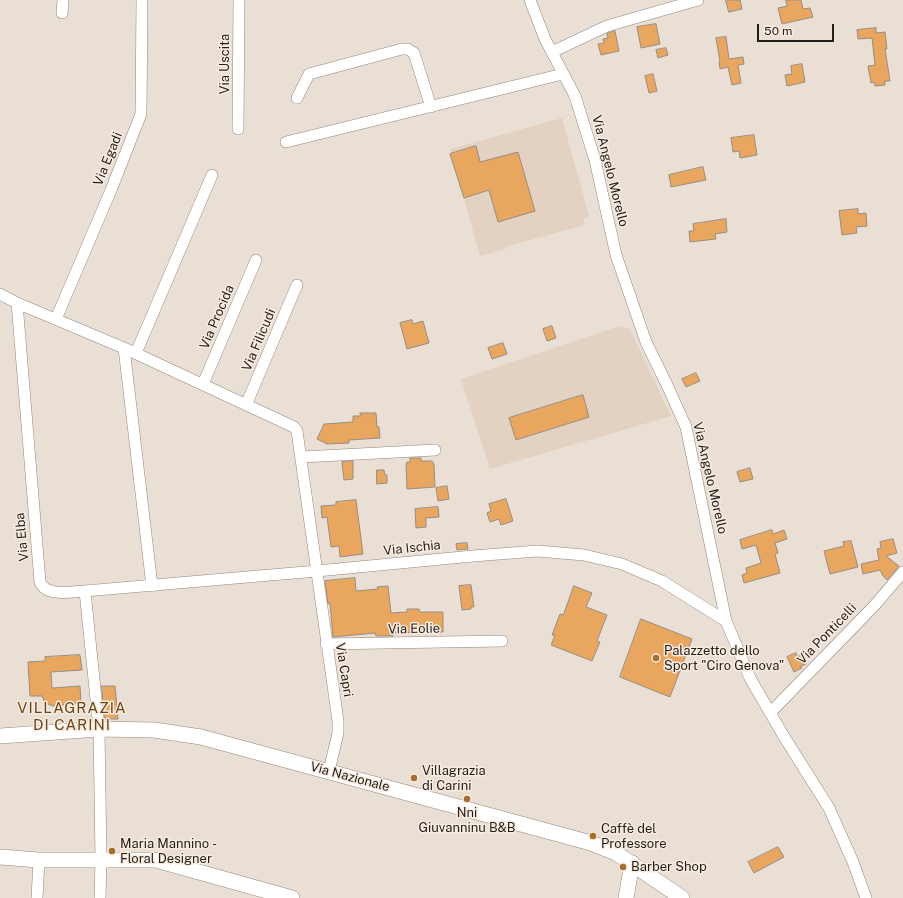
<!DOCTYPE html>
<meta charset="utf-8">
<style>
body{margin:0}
#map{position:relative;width:903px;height:898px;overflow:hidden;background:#eadfd4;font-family:"Public Sans",sans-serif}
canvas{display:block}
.scale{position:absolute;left:757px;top:24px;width:77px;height:18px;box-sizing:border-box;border:2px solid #211d19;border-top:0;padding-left:5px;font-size:12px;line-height:14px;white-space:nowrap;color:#211d19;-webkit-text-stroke:3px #f8ece1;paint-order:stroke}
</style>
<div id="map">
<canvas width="903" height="898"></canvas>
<div class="scale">50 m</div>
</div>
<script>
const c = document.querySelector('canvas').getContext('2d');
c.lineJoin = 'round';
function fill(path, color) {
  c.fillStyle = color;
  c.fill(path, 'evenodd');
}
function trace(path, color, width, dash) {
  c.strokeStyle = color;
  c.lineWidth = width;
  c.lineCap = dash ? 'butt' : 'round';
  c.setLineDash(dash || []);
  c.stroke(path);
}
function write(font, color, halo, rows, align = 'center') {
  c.font = font + ' "Public Sans",sans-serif';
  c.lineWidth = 3;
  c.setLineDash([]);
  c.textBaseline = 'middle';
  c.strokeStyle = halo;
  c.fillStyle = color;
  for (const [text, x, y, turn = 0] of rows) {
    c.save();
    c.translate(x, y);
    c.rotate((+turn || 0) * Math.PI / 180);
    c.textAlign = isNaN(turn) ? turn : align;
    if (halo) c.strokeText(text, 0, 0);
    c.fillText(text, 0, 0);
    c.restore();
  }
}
fill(new Path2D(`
 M 562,118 L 589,216 L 583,218 L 585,225 L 505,247 L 506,249 L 480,256 L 450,149 Z
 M 620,326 L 630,329 L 671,416 L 490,469 L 461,379 Z`), '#e3d2c2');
const building = new Path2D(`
 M 726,0 L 740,0 L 742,9 L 729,12 Z
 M 786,0 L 801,0 L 803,9 L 810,8 L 813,17 L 782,24 L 778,8 L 787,6 Z
 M 656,24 L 660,44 L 641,48 L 637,27 Z
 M 876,28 L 876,33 L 885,32 L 887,49 L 885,49 L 890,81 L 885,81 L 885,85 L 875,86 L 874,82 L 871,83 L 868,66 L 875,65 L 872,38 L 858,39 L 857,30 Z
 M 615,31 L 619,51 L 601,55 L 598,44 L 604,43 L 603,39 L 608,38 L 607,34 Z
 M 726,37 L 729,59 L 743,57 L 744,64 L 738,65 L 741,83 L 732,85 L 728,67 L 720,69 L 719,61 L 720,61 L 716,38 Z
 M 666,48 L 668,55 L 658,58 L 656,50 Z
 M 802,64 L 805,82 L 787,86 L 785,75 L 792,74 L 791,66 Z
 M 653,74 L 657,91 L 649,93 L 645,76 Z
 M 754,135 L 757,155 L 740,158 L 739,151 L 733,152 L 731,138 Z
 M 476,146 L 480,162 L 518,152 L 535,211 L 498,222 L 489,190 L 464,198 L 450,154 Z
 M 703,167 L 706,180 L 671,187 L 669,175 Z
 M 858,209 L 858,214 L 866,213 L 867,226 L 856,227 L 857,233 L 842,235 L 839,211 Z
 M 726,219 L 727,232 L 715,234 L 716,239 L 690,242 L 689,231 L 694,231 L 693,224 Z
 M 412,320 L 413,324 L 423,321 L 429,343 L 407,349 L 400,323 Z
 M 552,326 L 556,338 L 547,341 L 543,329 Z
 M 503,343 L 507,354 L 492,359 L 488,348 Z
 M 696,373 L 700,381 L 686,387 L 682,379 Z
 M 583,395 L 589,417 L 516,440 L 509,418 Z
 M 360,413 L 376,413 L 377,427 L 379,427 L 380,438 L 349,440 L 349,443 L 327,444 L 317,439 L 324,424 L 353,422 L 353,416 L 361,416 Z
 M 410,458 L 421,458 L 421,461 L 432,461 L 433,463 L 434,464 L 435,487 L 407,489 L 406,464 L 407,462 L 410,462 Z
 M 353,461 L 353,479 L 344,480 L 342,462 Z
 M 750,468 L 753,479 L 740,482 L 737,472 Z
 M 377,470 L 384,470 L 385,475 L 387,475 L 387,483 L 377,484 Z
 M 447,486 L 449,499 L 438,501 L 436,488 Z
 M 506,499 L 513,521 L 501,525 L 499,519 L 490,522 L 487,513 L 491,511 L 489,504 Z
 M 356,500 L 363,554 L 340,557 L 339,546 L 331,547 L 327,517 L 322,518 L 321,506 L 336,505 L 336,502 Z
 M 438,507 L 439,517 L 426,518 L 426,527 L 416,528 L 415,509 Z
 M 772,530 L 773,534 L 784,530 L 787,539 L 775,543 L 778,553 L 775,554 L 780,573 L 744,583 L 742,575 L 747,573 L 746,568 L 761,563 L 756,545 L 742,549 L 740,540 Z
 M 893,539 L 897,553 L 886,556 L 899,566 L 887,580 L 883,576 L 880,570 L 863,574 L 861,564 L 879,560 L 877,549 L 881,548 L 880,542 Z
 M 851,541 L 858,567 L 830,574 L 824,551 L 844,546 L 843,542 Z
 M 467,543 L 468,549 L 457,550 L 456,544 Z
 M 355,578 L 356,591 L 378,589 L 377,587 L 388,586 L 391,613 L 407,612 L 407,609 L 419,609 L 420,612 L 443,612 L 443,632 L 393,633 L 393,636 L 376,636 L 375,633 L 333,637 L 330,603 L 328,604 L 325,581 Z
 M 471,585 L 474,607 L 471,607 L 471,609 L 462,610 L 459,586 Z
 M 574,586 L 592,593 L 586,607 L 607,615 L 597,641 L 600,642 L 592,661 L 551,645 L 555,635 L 552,635 L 560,614 L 563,615 Z
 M 641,619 L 692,639 L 670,697 L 620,677 Z
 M 796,653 L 797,657 L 802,655 L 806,664 L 801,666 L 802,668 L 794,672 L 787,657 Z
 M 80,655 L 82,670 L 51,672 L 52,688 L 80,686 L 81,703 L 53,706 L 45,703 L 42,696 L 30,696 L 28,662 L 45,661 L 45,657 Z
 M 102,686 L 115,686 L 118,719 L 105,719 Z
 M 778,847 L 784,857 L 754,873 L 748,862 Z`);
fill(building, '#e8a65e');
trace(building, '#978d83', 1);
const minor = new Path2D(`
 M 530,0 L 545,39 L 575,96 L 595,160 L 616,255 L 646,342 L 667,385 L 686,427 L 726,621 L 750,678 L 783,735 L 829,808 L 853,862 L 866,898
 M 62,13 L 63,0
 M 552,52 L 607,26 L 698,0
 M 297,98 L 309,74 L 402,49 L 408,49 L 414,53 L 431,107
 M 238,129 L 239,0
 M 286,142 L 563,74
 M 0,294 L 17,303 L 124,348 L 294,427 L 297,431 L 338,721 L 338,733 L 329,771
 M 17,303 L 40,582 C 46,597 71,592 85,591 L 99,729 L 101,860 L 100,898
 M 56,319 L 111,190 L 141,114 L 142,0
 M 124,348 L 152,586
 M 136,353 L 212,175
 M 203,384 L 256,260
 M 246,405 L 297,285
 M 302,457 L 435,450
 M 85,591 L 317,571 L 473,556 L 537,551 L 584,555 L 622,564 L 662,581 L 726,621
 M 326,644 L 502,641
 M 770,713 L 874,606 L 903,572
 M 37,898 L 39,860`);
const major = new Path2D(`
 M 0,736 L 99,729 L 154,730 L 201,737 L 591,843 L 616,853 L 682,898
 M 0,857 L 39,860 L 156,860 L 292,898
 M 626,898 L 632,863`);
trace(minor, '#91877d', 12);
trace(major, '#91877d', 16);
trace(minor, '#fff', 11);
trace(major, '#fff', 15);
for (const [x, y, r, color] of [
 [656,658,4,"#a66e2c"],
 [414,778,4,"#a66e2c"],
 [467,799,4,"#a66e2c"],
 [593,836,4,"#a66e2c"],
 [112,851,4,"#a66e2c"],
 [623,867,4,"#a66e2c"]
]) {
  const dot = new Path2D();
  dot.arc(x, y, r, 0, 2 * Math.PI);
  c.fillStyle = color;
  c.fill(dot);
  trace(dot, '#f8ece1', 1.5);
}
write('13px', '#211d19', '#f8ece1', [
 ["Via Uscita",225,64,-90],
 ["Via Egadi",108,159,-68],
 ["Via Angelo Morello",610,171,76],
 ["Via Procida",217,317,-67],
 ["Via Filicudi",259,340,-67],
 ["Via Angelo Morello",710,478,77],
 ["Via Elba",22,537,-95],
 ["Via Ischia",412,548,-6],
 ["Via Eolie",414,629,-1],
 ["Via Ponticelli",827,634,-46],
 ["Via Capri",344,670,81],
 ["Via Nazionale",350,777,15]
]);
write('13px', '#211d19', '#f8ece1', [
 ["Palazzetto dello",664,651],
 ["Sport \"Ciro Genova\"",664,666],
 ["Villagrazia",422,771],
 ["di Carini",422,786],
 ["Nni",467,813,"center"],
 ["Giuvanninu B&B",467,828,"center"],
 ["Caffè del",601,829],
 ["Professore",601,844],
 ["Maria Mannino -",120,844],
 ["Floral Designer",120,859],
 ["Barber Shop",631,867]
], 'left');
c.letterSpacing = '1px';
write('15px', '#6b4516', '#f8ece1', [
 ["VILLAGRAZIA",72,708],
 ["DI CARINI",72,725]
]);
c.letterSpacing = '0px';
</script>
